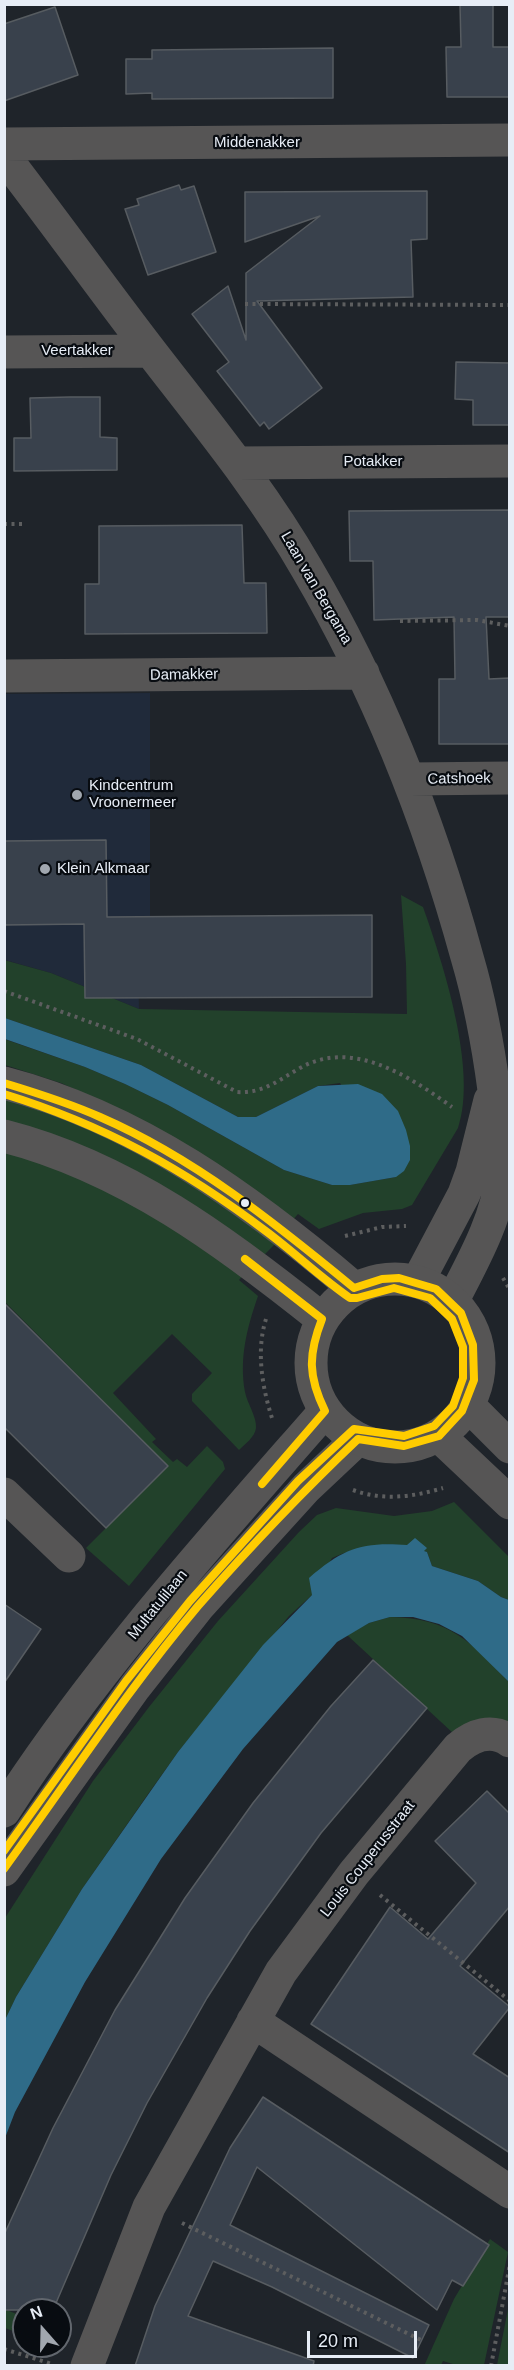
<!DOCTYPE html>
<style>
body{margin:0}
#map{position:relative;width:514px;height:2370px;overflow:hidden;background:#1f242a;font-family:Arial,sans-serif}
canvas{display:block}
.frame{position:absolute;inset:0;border:6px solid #e7edf6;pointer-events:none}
.north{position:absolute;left:12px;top:2298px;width:60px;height:60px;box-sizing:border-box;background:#080c11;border:2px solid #61666d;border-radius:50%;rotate:340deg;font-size:16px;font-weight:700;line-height:24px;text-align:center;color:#e7edf6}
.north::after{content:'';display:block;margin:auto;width:21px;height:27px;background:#a1a7af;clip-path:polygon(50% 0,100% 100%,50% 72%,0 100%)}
.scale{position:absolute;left:307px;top:2331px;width:110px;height:27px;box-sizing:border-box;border:3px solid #e7edf6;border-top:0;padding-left:8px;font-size:18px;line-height:21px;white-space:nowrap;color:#e7edf6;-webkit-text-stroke:4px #080c11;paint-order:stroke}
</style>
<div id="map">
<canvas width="514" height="2370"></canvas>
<div class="frame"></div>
<div class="north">N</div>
<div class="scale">20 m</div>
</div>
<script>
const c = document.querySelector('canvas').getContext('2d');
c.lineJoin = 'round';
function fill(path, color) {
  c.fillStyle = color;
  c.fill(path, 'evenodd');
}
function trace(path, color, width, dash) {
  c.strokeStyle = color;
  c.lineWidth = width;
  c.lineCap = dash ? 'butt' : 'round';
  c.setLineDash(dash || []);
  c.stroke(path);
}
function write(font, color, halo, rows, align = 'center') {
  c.font = font + ' Arial,sans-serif';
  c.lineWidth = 4.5;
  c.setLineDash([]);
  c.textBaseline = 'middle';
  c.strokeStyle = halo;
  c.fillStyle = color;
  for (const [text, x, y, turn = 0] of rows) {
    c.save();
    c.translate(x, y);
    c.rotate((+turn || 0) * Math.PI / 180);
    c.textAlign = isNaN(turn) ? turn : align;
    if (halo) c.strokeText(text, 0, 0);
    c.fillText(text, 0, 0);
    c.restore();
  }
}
fill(new Path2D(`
 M 150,693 L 150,916 L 137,917 L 139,1009 L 51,973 L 5,960 L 5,694 Z`), '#202a3a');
fill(new Path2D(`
 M 401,895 L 423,907 C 443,963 478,1071 458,1128 L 412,1205 L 402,1209 L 363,1213 L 319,1229 L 298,1214 L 291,1222 L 90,1096 L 61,1083 L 5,1065 L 4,1039 L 85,1067 L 125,1084 L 168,1105 L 284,1170 L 332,1185 L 350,1185 L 396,1177 L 340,1083 L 318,1086 L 256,1117 L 238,1117 L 141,1065 L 5,1018 L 4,960 L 51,973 L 139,1009 L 407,1014 L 406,964 Z
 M 4,1097 L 46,1109 L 176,1171 L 276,1243 L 262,1257 L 5,1125 Z
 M 4,1146 L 97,1181 L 246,1272 L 239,1280 L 258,1296 C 247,1328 239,1358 245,1392 C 247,1403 257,1417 256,1428 C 255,1437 245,1444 239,1450 L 192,1401 L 192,1394 L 212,1373 L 172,1334 L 113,1393 L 156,1439 L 152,1442 L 173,1462 L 177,1459 L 187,1467 L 207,1446 L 223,1462 L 225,1469 L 129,1586 L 86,1548 L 168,1466 L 5,1302 Z
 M 454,1502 L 509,1557 L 509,1600 L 501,1597 L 478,1581 L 432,1566 L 427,1552 L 423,1551 L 426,1548 C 388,1543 369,1542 332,1558 L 312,1595 L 289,1616 L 178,1752 L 148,1794 L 82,1889 L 16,1997 L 5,2020 L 5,1918 L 93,1781 L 149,1707 L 218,1621 L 299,1532 L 317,1515 L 336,1508 L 394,1516 L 432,1511 Z
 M 390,1617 C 451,1618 470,1642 509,1682 L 509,1727 L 454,1734 L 347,1635 L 369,1623 Z
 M 490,2239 L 508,2252 L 484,2365 L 456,2365 L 443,2361 L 441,2365 L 424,2366 L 454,2299 Z
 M 509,2304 L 509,2365 L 497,2365 Z
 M 4,2309 L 24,2317 L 24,2335 L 5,2328 Z`), '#22412b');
fill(new Path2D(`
 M 5,1018 L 141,1065 L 238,1117 L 256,1117 L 318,1086 L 358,1084 L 382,1094 L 398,1111 L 406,1130 L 410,1146 L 410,1160 L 404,1171 L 396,1177 L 350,1185 L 332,1185 L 284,1170 L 168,1105 L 125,1084 L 85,1067 L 5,1039 Z
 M 415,1538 L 427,1548 L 424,1551 L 427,1552 L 432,1566 L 478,1581 L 501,1597 L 509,1600 L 509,1682 L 462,1636 L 439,1624 L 413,1617 L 390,1617 L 369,1623 L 337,1642 L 243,1749 L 161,1859 L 85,1982 L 15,2112 L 5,2138 L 5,2020 L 16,1997 L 82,1889 L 178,1752 L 263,1645 L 312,1595 L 309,1578 C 344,1548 361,1542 407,1545 Z`), '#2f6b88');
const building = new Path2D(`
 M 460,4 L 493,4 L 493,47 L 510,47 L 510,97 L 447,97 L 446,47 L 461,47 Z
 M 55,7 L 78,75 L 4,101 L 4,24 Z
 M 333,48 L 333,98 L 152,99 L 152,93 L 126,94 L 126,59 L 152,59 L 152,50 Z
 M 179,185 L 181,190 L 194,186 L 216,252 L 148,275 L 125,209 L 139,205 L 137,199 Z
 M 427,191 L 427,239 L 411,240 L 413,297 L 257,301 L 322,388 L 269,429 L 264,422 L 260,426 L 217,371 L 229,362 L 192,314 L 228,286 L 246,340 L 246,273 L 320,216 L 245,242 L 245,192 Z
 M 456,362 L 510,363 L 510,425 L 473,425 L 473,400 L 455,399 Z
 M 70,397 L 100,397 L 100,437 L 117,438 L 117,470 L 14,471 L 14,438 L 31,438 L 30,398 Z
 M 510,510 L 510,617 L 486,617 L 489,679 L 510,678 L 510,744 L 439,744 L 439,679 L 455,679 L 454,617 L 374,620 L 373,561 L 350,561 L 349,511 Z
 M 242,525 L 244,583 L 266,583 L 267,633 L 85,634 L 85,584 L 99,584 L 99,526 Z
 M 106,840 L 107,917 L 372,915 L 372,997 L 85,998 L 84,924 L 4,925 L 4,841 Z
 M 4,1303 L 168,1466 L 106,1528 L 4,1427 Z
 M 4,1604 L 41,1629 L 4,1683 Z
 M 373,1660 L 427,1708 L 321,1833 L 250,1931 L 207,1998 L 147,2103 L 111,2175 L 53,2310 L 4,2310 L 4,2235 L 53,2128 L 115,2010 L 185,1898 L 253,1803 L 331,1706 Z
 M 487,1791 L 510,1814 L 510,1906 L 460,1966 L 510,2007 L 473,2054 L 510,2078 L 510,2153 L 311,2024 L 390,1907 L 428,1939 L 476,1883 L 435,1841 Z
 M 263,2097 L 489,2245 L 463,2286 L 452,2280 L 437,2310 L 257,2167 L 230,2225 L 429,2325 L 413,2358 L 272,2287 L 213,2261 L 188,2316 L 314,2361 L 313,2366 L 135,2366 L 155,2306 L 190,2232 L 230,2148 Z`);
fill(building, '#39414c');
trace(building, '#575c61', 1.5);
trace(new Path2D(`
 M 245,304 L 510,305
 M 4,524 L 25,524
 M 400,621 L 477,620 L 510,626
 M 4,991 L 137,1039 L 237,1092 C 262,1094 279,1080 300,1068 C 353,1038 410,1077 452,1107
 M 345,1236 L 382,1227 L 406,1226
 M 503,1278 L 510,1290
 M 266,1319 C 256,1350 262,1387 272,1418
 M 353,1490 C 383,1501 413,1497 443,1488
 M 380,1895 L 510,2001
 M 182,2223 L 421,2340
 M 4,2349 L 52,2364
 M 491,2366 L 510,2264`), '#5d5e5f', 4, [3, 4.5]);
trace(new Path2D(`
 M 4,144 L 510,140
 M 4,156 C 54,221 102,288 152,353 C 206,423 263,492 307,569 C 378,690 430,822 467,957 C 480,1001 488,1045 494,1090 C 498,1118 506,1146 502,1174 C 497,1219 473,1261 453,1300
 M 4,352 L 150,351
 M 237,463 L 510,461
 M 4,676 L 363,673
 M 409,779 L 510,778
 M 418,1281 L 464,1194 L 472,1172 L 490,1100
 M 4,1494 L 69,1556
 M 4,1811 C 97,1667 213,1539 325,1411
 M 4,1870 L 135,1687 L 198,1607 L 306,1488 L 358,1439
 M 253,2021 L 510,2192
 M 87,2366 L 149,2207 L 281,1972 L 354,1873 L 458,1748 C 473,1735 492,1728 510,1741`), '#565555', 33);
trace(new Path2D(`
 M 4,1083 C 138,1118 250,1200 354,1288
 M 4,1136 C 125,1167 226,1242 322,1319
 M311 1363a84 84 0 1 1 168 0a84 84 0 1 1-168 0Z
 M 469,1406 L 510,1447
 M 439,1436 L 510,1503`), '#565555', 33);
trace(new Path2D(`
 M 4,1083 C 37,1093 69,1103 100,1117 C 194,1158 275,1223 354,1288 L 382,1279 L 399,1278 L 436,1289 L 461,1313 L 473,1345 L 474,1380 L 462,1411 L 439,1436 L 404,1446 L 358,1439 C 302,1492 249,1548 198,1606 C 128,1689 68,1781 4,1869
 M 245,1259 L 322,1319 C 308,1355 308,1376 325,1411 L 262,1484`), '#fc0', 8);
trace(new Path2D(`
 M 4,1094 C 104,1125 184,1169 267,1232 C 295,1253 321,1278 350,1298 L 357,1298 L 394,1288 L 430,1298 L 452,1319 L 463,1347 L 463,1378 L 453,1406 L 434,1426 L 404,1436 L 354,1429 L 298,1481 L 190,1601 L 126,1681 L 4,1851`), '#fc0', 8);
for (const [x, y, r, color] of [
 [77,795,6,"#a1a7af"],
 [45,869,6,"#a1a7af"],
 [245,1203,5,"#e7edf6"]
]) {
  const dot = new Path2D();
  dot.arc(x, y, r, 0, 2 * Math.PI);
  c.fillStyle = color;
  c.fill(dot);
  trace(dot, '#080c11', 2);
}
write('15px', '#e7edf6', '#080c11', [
 ["Middenakker",257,143],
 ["Veertakker",77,351],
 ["Potakker",373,462],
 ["Laan van Bergama",316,588,60],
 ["Damakker",184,675,-1],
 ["Catshoek",459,779,-1],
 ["Multatulilaan",158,1605,-51],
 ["Louis Couperusstraat",368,1859,-52]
]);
write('15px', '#e7edf6', '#080c11', [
 ["Kindcentrum",89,786],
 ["Vroonermeer",89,803],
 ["Klein Alkmaar",57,869]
], 'left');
</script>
